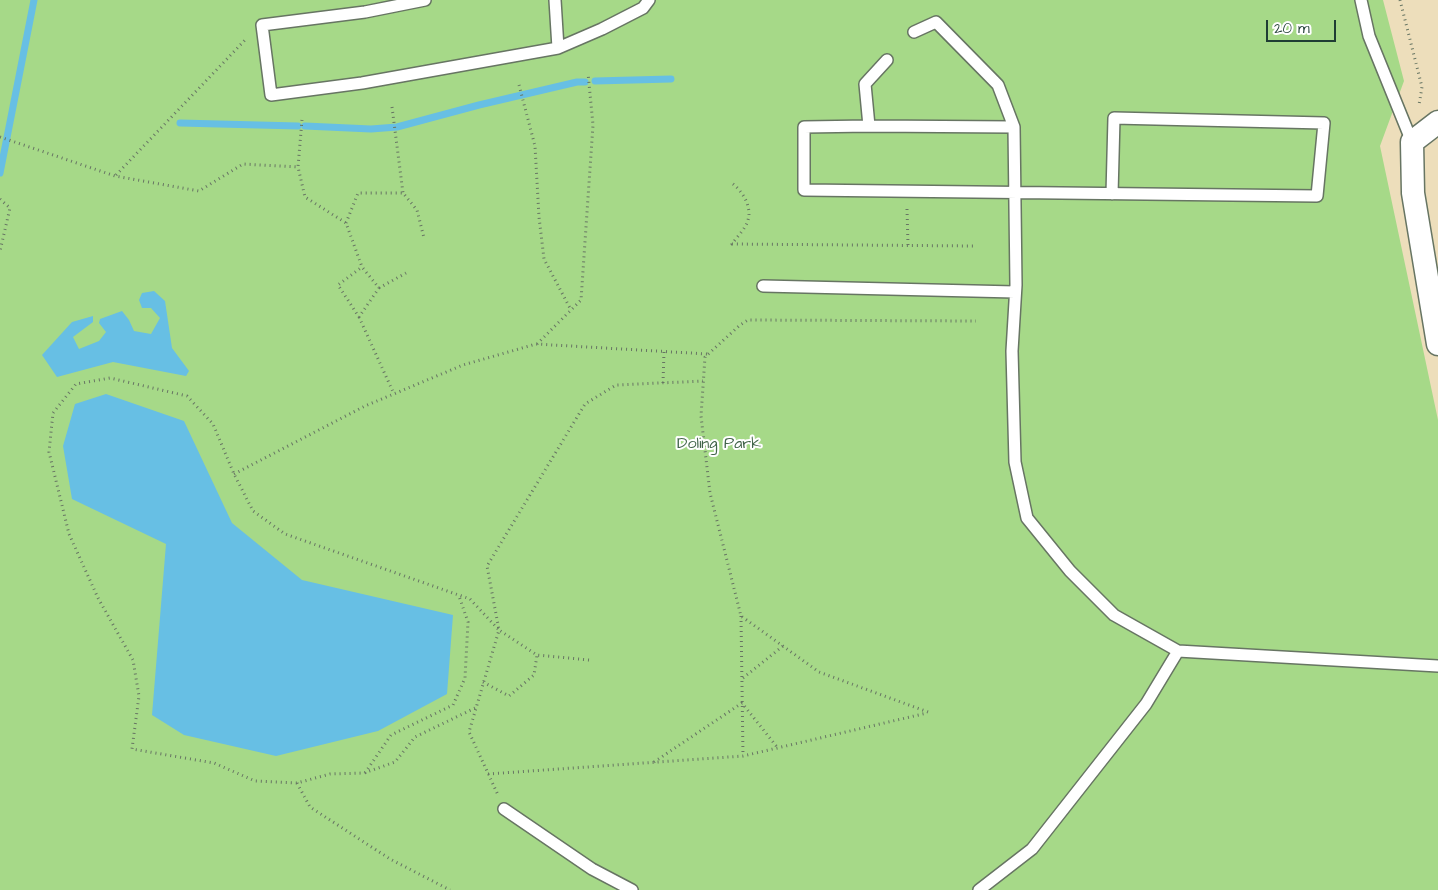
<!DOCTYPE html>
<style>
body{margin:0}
#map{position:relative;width:1438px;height:890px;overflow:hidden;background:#eddebb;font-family:"Architects Daughter",sans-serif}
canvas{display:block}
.scale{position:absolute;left:1266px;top:20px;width:70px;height:22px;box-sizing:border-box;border:2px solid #1f3d34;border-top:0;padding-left:6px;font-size:15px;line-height:18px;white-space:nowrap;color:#1f3d34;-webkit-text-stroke:4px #fff;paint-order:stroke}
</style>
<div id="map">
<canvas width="1438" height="890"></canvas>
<div class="scale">20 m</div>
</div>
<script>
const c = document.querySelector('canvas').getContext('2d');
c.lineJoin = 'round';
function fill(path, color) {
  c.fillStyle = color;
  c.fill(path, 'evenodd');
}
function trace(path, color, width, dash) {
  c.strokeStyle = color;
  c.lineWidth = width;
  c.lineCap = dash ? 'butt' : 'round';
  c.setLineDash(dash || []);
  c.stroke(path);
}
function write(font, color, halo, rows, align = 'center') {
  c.font = font + ' "Architects Daughter",sans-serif';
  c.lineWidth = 4;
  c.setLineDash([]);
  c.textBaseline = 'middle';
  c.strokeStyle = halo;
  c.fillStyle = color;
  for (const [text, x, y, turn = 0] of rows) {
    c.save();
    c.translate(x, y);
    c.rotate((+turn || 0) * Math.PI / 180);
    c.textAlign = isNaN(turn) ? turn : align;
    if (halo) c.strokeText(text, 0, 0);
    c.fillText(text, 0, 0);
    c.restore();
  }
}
fill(new Path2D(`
 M 0,0 L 1383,0 L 1404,81 L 1380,146 L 1438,420 L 1438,890 L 0,890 Z`), '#a6d988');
fill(new Path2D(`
 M 154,291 L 165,301 L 172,348 L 189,371 L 186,376 L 113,362 L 57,377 L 42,355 L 72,322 L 93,316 L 93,322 L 73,337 L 79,349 L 99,341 L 106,332 L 99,323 L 100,319 L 122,311 L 129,320 L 134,331 L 151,334 L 160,318 L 151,308 L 142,308 L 139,300 L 142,293 Z
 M 106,394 L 184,421 L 232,523 L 302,580 L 453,615 L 447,694 L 378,731 L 276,756 L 184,735 L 152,715 L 166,544 L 72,499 L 63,446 L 75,404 Z`), '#67bfe4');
trace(new Path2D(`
 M 595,81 L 671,79
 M 180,123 L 298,126
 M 305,126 L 371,129 L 397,127 L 479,105 L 577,82 L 585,82
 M 0,173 L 34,0`), '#67bfe4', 7);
const lane = new Path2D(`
 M 425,0 L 365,12 L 262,25 L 271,95 L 362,83 L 558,48 L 602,29 L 643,8 L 649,0
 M 555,0 L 558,48
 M 1361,0 L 1369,36 L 1412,142
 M 914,32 L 936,22 L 998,85 L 1014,127 L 1016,285 L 1012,351 L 1015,462 L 1027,518 L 1070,571 L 1114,615 L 1178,651 L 1438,666
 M 887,60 L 865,84 L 869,126 L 804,127 L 804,190 L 1317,196 L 1324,123 L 1114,118 L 1112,194
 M 869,126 L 1014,127
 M 763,286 L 1015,292
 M 504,809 L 592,869 L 632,890
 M 979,890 L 1032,849 L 1146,704 L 1178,651`);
const street = new Path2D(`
 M 1438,122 L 1412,142 L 1413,193 L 1438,344`);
trace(lane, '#677563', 14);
trace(street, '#677563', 25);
trace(new Path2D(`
 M 1400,0 L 1422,87 L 1419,105
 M 519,85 L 535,146 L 539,217 L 544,259 L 571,310
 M 392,107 L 403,193
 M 302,120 L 298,167 L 305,197 L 346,223 L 362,267 L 379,288 L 359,317 L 338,285 L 362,267
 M 0,137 L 115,176 L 199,191 L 243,164 L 298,167
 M 116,175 L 246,39
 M 733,184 C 743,192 752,207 748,220 C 746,228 737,237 732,244 L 975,246
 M 0,199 L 10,208 L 0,251
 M 907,209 L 908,245
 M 346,223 L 358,193 L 403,193 L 417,210 L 424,238
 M 379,288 L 406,273
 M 359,317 L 394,394
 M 537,344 L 581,300 L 593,125 L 588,73
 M 663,383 L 664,351
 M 234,474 L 365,406 L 463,365 L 536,344 L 707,354
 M 741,616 L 743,756
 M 589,660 L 537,655 L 499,630 L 487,566 L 585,404 L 616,385 L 703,381
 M 743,678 L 783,646
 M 483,682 L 509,696 L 534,675 L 537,655
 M 475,708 L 415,737 L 395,762 L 364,773 L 330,774 L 297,783 L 255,781 L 214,763 L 132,749 L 139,696 L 133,660 L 98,598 L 69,534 L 49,452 L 53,413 L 76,384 L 110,378 L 187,396 L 213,424 L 234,474 L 253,511 L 285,534 L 470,599 L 499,630 L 469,732 L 498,795
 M 928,712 L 819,672 L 741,616 L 710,493 L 701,416 L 705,357 L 740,325 L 748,320 L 976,321
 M 654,762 L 742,703 L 777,747
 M 365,773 L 391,735 L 453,705 L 465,678 L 468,622 L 459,596
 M 488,774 L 743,756 L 927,713
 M 297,783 L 310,807 L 390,859 L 450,890`), '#677563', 3, [1, 4]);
trace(lane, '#fff', 11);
trace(street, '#fff', 22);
write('16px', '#416449', '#fff', [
 ["Doling Park",719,445]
]);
</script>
